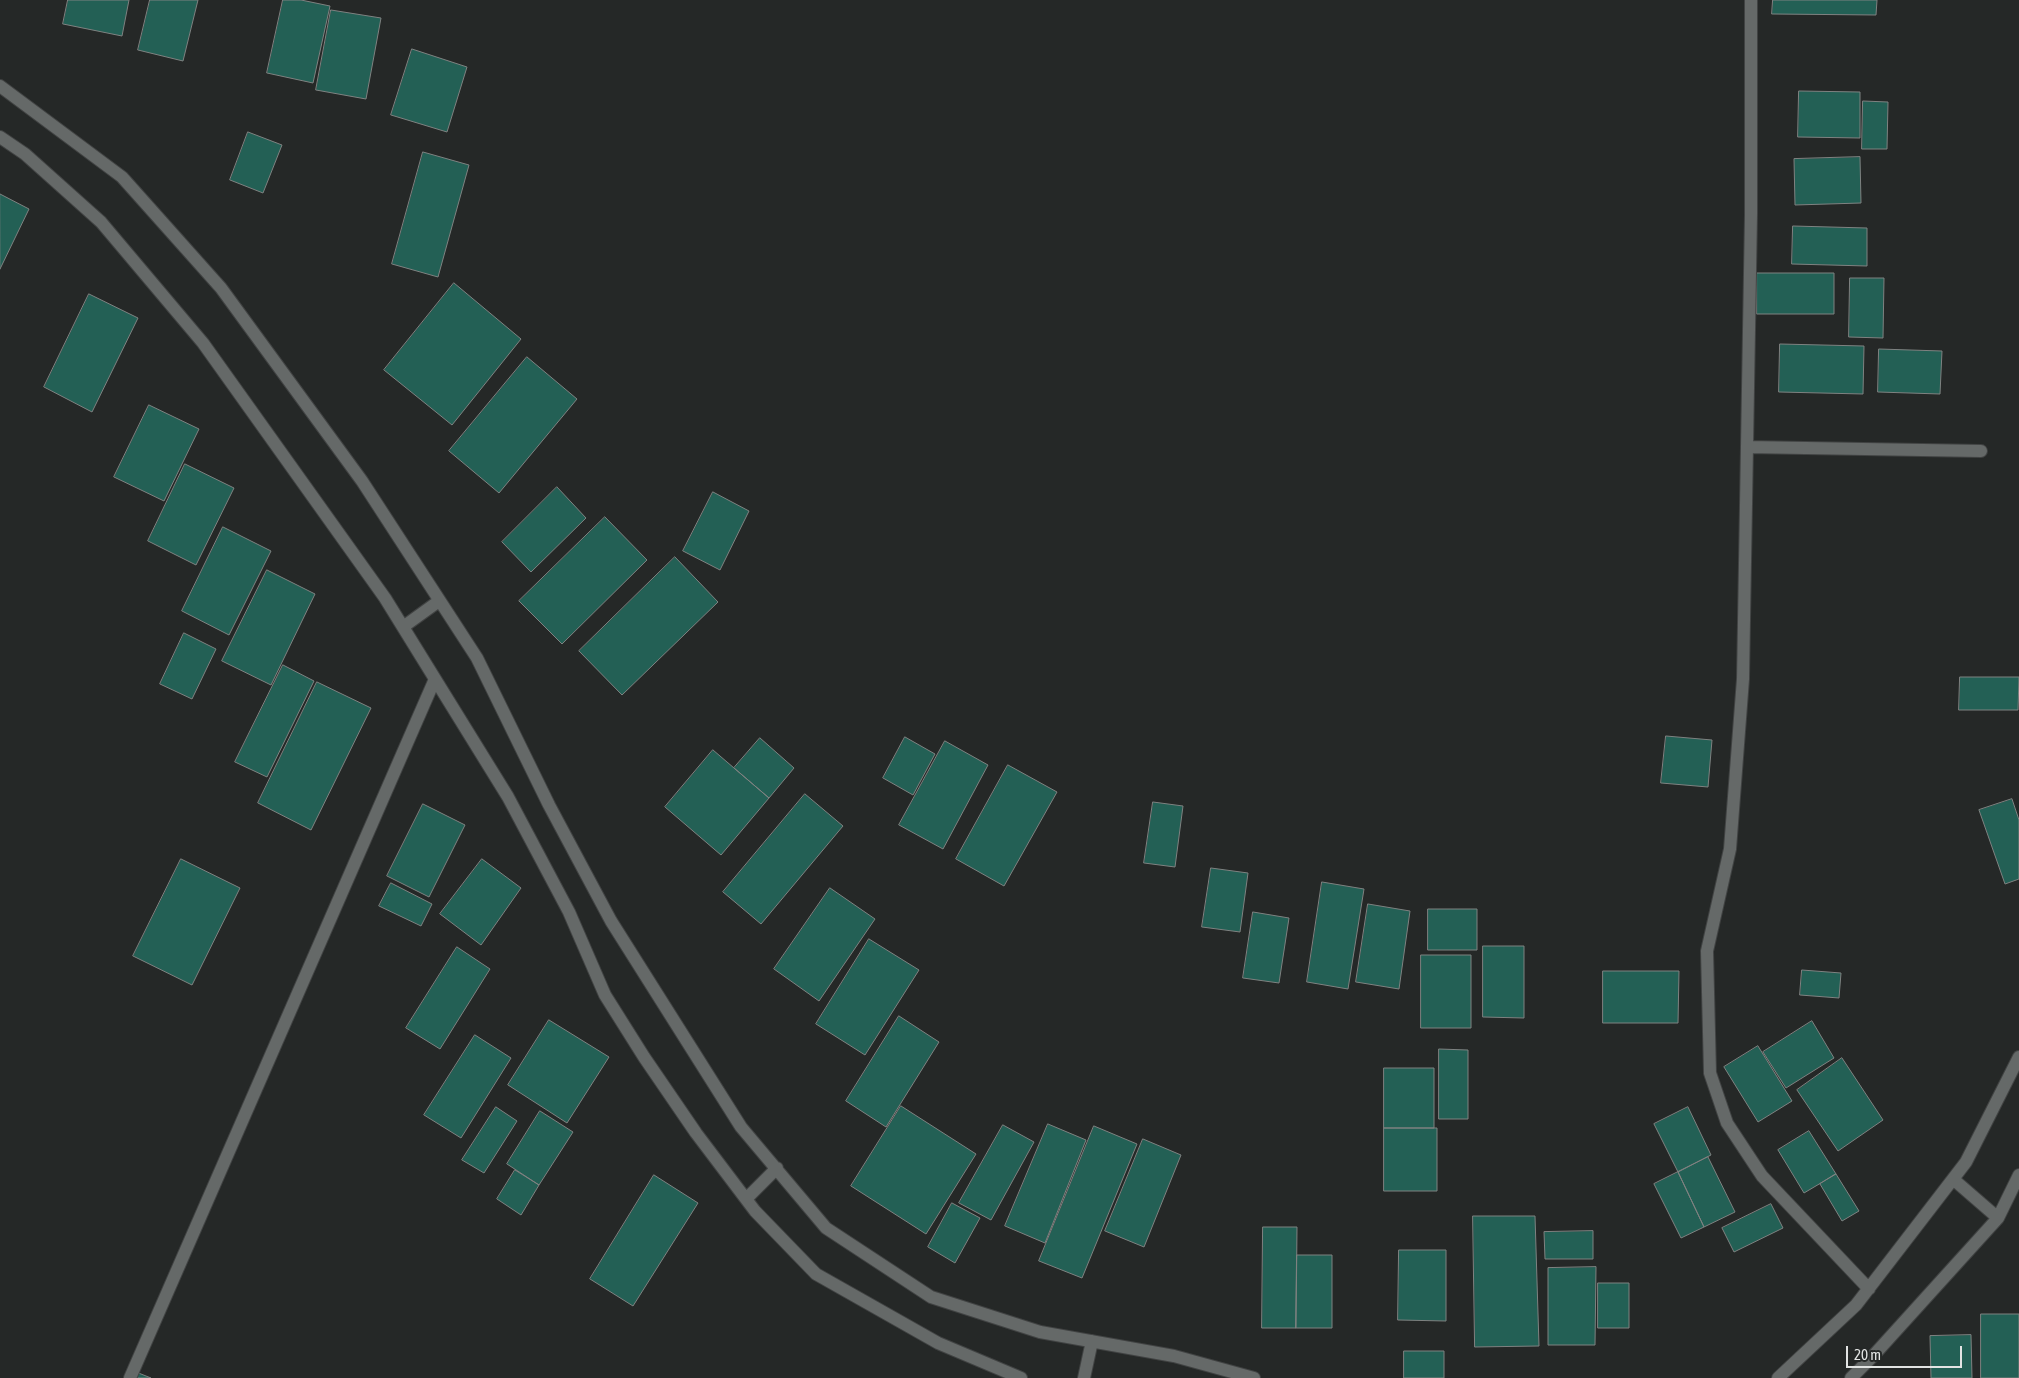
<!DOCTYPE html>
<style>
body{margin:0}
#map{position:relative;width:2019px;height:1378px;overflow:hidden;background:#252827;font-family:"Asap Condensed",sans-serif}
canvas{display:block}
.scale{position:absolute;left:1846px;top:1346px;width:116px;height:22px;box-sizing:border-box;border:2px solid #e2e4e3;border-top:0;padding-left:6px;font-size:15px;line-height:18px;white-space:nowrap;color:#e2e4e3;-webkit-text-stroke:4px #252827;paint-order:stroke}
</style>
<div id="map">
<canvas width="2019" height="1378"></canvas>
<div class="scale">20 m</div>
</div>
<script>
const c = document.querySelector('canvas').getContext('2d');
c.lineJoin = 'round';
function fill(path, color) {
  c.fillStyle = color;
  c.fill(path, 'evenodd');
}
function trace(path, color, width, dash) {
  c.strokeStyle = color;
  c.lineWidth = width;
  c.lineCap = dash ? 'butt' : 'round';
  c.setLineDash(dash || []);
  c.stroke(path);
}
const building = new Path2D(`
 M 68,0 L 129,0 L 122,36 L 63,24 Z
 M 150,0 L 198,0 L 183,61 L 138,50 Z
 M 283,0 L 301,0 L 330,6 L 313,83 L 267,73 Z
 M 1773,0 L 1877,0 L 1876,15 L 1772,14 Z
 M 331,10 L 381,18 L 366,99 L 316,90 Z
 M 412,49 L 467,67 L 447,132 L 391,115 Z
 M 1799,91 L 1860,92 L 1860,138 L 1798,137 Z
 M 1863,101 L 1888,102 L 1887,149 L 1862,149 Z
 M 248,132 L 282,145 L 263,193 L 230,180 Z
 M 423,152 L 469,165 L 438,277 L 392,264 Z
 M 1860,157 L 1861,203 L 1795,205 L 1794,159 Z
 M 0,194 L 29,209 L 0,269 Z
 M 1793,226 L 1867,228 L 1867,266 L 1792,264 Z
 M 1757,273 L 1834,273 L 1834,314 L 1757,314 Z
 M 1850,278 L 1884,278 L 1883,338 L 1849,337 Z
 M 454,283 L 521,339 L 452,425 L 384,370 Z
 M 89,294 L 138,318 L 92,412 L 44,387 Z
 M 1780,344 L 1864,346 L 1863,394 L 1779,392 Z
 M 1879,349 L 1942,351 L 1940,394 L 1878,392 Z
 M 527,357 L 577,399 L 499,493 L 449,451 Z
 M 149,405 L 199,429 L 164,501 L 114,477 Z
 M 185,464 L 234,488 L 196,565 L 148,541 Z
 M 557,487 L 586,518 L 531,572 L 502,542 Z
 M 713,492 L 749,511 L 720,570 L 683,551 Z
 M 605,517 L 647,560 L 562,644 L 519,601 Z
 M 223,527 L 271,551 L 229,635 L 182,611 Z
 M 675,557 L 718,602 L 622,695 L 579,651 Z
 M 267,570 L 315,594 L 271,685 L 222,661 Z
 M 184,633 L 216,649 L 192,699 L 160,684 Z
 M 283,665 L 314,681 L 267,777 L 235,762 Z
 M 1960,677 L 2019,677 L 2018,710 L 1959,710 Z
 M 317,682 L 371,708 L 311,830 L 258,803 Z
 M 1666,736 L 1712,740 L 1708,787 L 1661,783 Z
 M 905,737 L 935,754 L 913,795 L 883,778 Z
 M 760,738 L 794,768 L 769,798 L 734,768 Z
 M 945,741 L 988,765 L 943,849 L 899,825 Z
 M 713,750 L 769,798 L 721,855 L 665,807 Z
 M 1008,765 L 1057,792 L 1004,886 L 956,859 Z
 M 805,794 L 843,826 L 761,924 L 723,892 Z
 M 2012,799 L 2019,820 L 2019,879 L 2005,884 L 1979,810 Z
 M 1153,802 L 1183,806 L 1175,867 L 1144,863 Z
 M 423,804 L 465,825 L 429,897 L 387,876 Z
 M 181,859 L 240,888 L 192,985 L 133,956 Z
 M 482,859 L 521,888 L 481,945 L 440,914 Z
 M 1211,868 L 1248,873 L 1240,932 L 1202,927 Z
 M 1322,882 L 1364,889 L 1348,989 L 1307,982 Z
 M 391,883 L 432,904 L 421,926 L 379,906 Z
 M 830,888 L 875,919 L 819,1001 L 774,969 Z
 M 1368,904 L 1410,911 L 1399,989 L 1356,982 Z
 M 1428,909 L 1477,909 L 1477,950 L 1428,950 Z
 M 1253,912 L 1289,918 L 1279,983 L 1243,978 Z
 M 869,939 L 919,970 L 865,1055 L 816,1024 Z
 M 1483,946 L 1524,946 L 1524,1018 L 1483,1017 Z
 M 457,947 L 490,969 L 440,1049 L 406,1028 Z
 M 1421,955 L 1471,955 L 1471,1028 L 1421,1028 Z
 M 1802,970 L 1841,973 L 1839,998 L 1800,995 Z
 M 1603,971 L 1679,971 L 1678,1023 L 1603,1023 Z
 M 899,1016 L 939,1042 L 886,1127 L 846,1101 Z
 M 549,1020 L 609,1057 L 567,1123 L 508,1085 Z
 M 1812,1021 L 1834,1058 L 1786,1088 L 1763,1052 Z
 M 475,1035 L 511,1058 L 461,1138 L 424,1115 Z
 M 1758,1046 L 1792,1101 L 1758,1122 L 1724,1067 Z
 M 1439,1049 L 1468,1050 L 1468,1119 L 1439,1119 Z
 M 1842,1058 L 1883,1120 L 1838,1151 L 1797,1090 Z
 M 1384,1068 L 1434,1068 L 1434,1128 L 1384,1128 Z
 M 901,1106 L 976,1154 L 926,1234 L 851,1186 Z
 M 496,1107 L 517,1121 L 484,1173 L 462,1160 Z
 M 1688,1107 L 1711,1155 L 1678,1172 L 1654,1124 Z
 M 540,1111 L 573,1132 L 539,1185 L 507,1164 Z
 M 1048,1124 L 1086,1140 L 1045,1243 L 1005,1226 Z
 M 1003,1125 L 1034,1142 L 991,1220 L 959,1203 Z
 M 1094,1126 L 1137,1144 L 1082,1278 L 1039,1261 Z
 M 1384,1128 L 1437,1128 L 1437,1191 L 1384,1191 Z
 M 1809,1131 L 1836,1174 L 1804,1193 L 1778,1150 Z
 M 1143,1139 L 1181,1155 L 1144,1247 L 1105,1231 Z
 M 1708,1157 L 1735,1212 L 1704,1227 L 1678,1172 Z
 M 515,1170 L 539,1185 L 521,1215 L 497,1199 Z
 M 1678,1172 L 1704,1227 L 1681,1238 L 1654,1184 Z
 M 1836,1174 L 1859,1211 L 1842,1221 L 1820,1184 Z
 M 654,1175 L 698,1203 L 633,1306 L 590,1279 Z
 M 952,1203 L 980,1218 L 955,1263 L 928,1247 Z
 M 1771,1204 L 1783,1228 L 1734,1252 L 1722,1228 Z
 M 1473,1216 L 1535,1216 L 1539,1346 L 1475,1347 Z
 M 1263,1227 L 1297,1227 L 1296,1328 L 1262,1328 Z
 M 1593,1231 L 1593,1259 L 1545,1259 L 1544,1232 Z
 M 1399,1250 L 1446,1250 L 1446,1321 L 1398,1320 Z
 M 1297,1255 L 1332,1255 L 1332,1328 L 1296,1328 Z
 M 1596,1267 L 1595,1345 L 1548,1345 L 1548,1268 Z
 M 1598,1283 L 1629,1283 L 1629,1328 L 1598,1328 Z
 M 1981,1314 L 2019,1314 L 2019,1378 L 1981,1378 Z
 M 1971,1335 L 1972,1378 L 1931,1378 L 1930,1336 Z
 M 1404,1351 L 1444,1351 L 1444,1378 L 1404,1378 Z
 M 136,1372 L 151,1378 L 133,1378 Z`);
fill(building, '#236055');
trace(building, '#7f8281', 1);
const minor = new Path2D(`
 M 1751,0 L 1751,214 L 1743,679 L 1730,849 L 1707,951 L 1710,1073 L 1727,1123 L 1762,1176 L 1869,1289
 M 0,86 L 122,177 L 221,288 L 362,481 L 477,658 L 549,805 L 611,921 L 741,1127 L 826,1228 L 931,1297 L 1040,1332 L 1174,1356 L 1254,1378
 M 0,137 L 25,154 L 101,222 L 203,343 L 385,598 L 508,797 L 569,912 L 605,995 L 644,1057 L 696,1133 L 755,1211 L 816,1274 L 938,1343 L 1021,1378
 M 1747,447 L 1981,451
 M 403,627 L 439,601
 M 1953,1179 L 1998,1218
 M 746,1199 L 777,1168
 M 130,1378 L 435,679
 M 1084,1378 L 1092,1341
 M 1778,1378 L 1856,1305 L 1966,1162 L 2019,1057
 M 1851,1378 L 1873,1356 L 1998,1218 L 2019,1175`);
trace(minor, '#414343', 14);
trace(minor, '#656968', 12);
</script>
